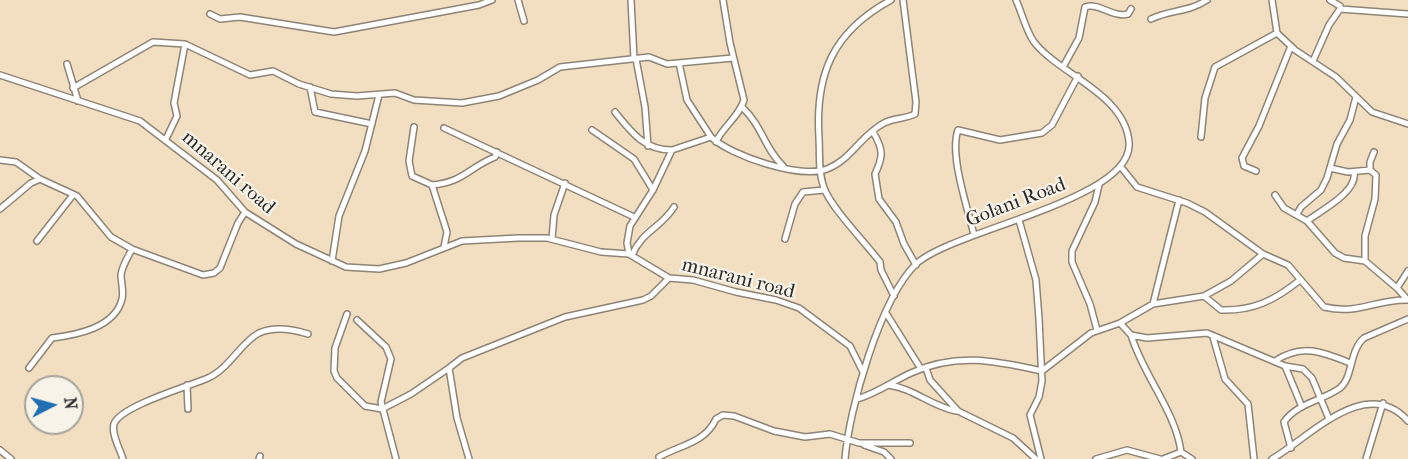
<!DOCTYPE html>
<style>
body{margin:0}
#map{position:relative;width:1408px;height:459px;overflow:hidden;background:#f2dec1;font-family:"IM FELL French Canon",serif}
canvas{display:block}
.north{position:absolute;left:24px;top:375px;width:60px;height:60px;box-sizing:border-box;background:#f7f3e8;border:2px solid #a5a39c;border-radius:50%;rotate:84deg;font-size:16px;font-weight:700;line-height:24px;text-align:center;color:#2b2b2b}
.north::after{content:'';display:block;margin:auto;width:21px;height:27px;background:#1f6fb2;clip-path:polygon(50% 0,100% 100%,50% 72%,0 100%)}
</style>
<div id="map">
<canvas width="1408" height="459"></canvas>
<div class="north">N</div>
</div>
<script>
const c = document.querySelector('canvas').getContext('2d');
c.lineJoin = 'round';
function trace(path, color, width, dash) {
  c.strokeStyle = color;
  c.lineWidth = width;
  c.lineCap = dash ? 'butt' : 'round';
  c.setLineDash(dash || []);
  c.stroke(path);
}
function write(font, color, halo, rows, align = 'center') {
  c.font = font + ' "IM FELL French Canon",serif';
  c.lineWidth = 4.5;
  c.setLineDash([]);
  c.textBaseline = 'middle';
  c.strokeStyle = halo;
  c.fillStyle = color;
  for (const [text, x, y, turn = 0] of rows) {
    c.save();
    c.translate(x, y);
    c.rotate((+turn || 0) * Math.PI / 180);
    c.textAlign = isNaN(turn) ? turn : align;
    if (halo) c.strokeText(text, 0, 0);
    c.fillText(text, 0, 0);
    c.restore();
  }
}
const minor = new Path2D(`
 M 518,0 L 524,21
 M 631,0 L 634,59
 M 891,0 C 832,32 815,75 819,138 C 820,155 818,172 824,188 C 832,209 865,242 880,262 L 881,270 L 894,296
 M 1272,0 L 1277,33 L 1295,50 L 1336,77 L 1372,112 L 1408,124
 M 1330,0 L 1340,6
 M 210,14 L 220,19 L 240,17 L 334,32 L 479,5 L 492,0
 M 1151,19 C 1170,10 1189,12 1207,0
 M 636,59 L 645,107 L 648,146
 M 1313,61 L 1329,25 L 1340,9 L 1408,14
 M 679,63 L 687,100 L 711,137
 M 67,64 L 78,101
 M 1063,67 L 1079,38 L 1085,7 C 1099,2 1112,18 1128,14 L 1131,9
 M 0,75 L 140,121 L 217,180 L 245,212 L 296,244 L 346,267 L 379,269 L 406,263 L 462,241 L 518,238 L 547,238 L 601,252 L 629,254 L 669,278 L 693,280 L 736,292 L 776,300 L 799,308 L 850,346 L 863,372
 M 310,87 L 315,112 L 372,124
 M 73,88 L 153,42 L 185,44 L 250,75 L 273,71 L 299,84 L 331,94 L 357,96 L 395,93 L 414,100 L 462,103 L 499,96 L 538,80 L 560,67 L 649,57 L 667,64 L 733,58
 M 742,107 C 763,127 764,148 783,166
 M 615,112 C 631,132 644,150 672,150
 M 414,127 L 409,161 L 412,176 L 432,185 L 447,232 L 444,247
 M 444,128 L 634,217
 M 592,130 L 634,159 L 653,190
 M 873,132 C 884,150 883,157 875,174 L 879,199 L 896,222 L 904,244 L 916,265
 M 1201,137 L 1205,98 L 1215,67 L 1277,33
 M 166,139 L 177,116 L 174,103 L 185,44
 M 716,142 C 723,126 739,117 744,100 L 730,43 L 723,0
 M 0,160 L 16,162 L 40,179
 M 1121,167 L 1137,187 L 1187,203 L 1205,212 L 1263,254 L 1288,265 L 1324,307 C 1360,315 1375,299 1408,300
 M 1330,168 L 1348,172 L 1370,170 L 1376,175 L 1375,199 L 1365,236 L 1365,261
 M 1370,170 L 1370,162 L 1374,152
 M 1256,171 L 1244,166 L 1242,158 L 1259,126 L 1291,46
 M 432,185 C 464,182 468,168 495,157 L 497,152
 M 1275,195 L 1284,208 L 1307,221 L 1335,253 L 1344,258 L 1365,261 L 1397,288
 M 0,209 L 31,183 L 40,179 L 77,196 L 111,237 L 132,249 L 203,275 L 214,273 L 220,268 L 238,223 L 245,212
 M 1297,214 L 1301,207 L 1321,190 L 1327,178 L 1337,144 L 1350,120 L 1356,97
 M 1019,220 L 1036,280 L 1039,319 L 1042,381 L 1039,397 L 1030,415 L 1041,459
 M 1307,221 C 1320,211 1358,192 1354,172
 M 974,235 C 968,209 949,155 958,130 L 1000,140 L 1042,133 L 1052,125 L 1078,76
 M 552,239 L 554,215 L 565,183
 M 785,239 L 795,204 L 803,192 L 824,190
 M 37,241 L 73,195
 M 629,254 L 627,243 L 630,226 L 653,190 L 672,150 L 711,137 C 731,156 800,179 827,169 C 851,160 861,135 884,123 C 893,118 905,119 915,114 L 916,102 L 903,0
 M 632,255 C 643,230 661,228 674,207
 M 332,261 L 339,216 L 365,151 L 379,95
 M 1204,296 L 1221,310 C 1254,311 1275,300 1300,280
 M 1407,299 L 1397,288 L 1408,271
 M 1153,304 L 1179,200
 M 886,313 L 921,369
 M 347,314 L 335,348 L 334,371 L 337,378 L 365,406 L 382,409 L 411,394 L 449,368
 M 357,320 L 386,347 L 391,359 L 381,402 L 396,459
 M 1120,323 L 1131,335 L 1147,338 L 1207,333 L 1285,366 L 1303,369 L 1312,378 L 1329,419
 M 1097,330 L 1090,304 L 1072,262 L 1072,251 L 1095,202 L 1099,185
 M 1131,335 C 1143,375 1176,412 1181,452 L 1192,459
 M 1213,337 L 1225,379 L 1248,404 L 1254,459
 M 1275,361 C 1302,343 1323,352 1350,363
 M 1285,366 L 1302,407
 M 29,368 L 52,338 C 76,335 115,328 122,299 C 124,291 121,283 121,275 C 122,266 128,257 132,249
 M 926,368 L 930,380 L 958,411 L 1013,438 L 1036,459
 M 187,385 L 188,409
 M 888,385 C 913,388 931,406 956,411
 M 857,399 C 876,394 893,381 911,373 C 957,352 996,361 1042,371 L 1091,333 L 1120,323 L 1153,304 L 1204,296 L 1231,281 L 1263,254
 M 864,445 L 884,452 L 891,459
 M 1291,448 L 1284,422 C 1297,403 1322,401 1340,388 C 1353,378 1349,351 1364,338 L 1408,319
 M 0,450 L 11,459
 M 659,457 C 680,445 705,443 716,419 L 723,415 L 734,416 L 774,431 L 805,437 L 830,434 L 859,443 L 910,443
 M 123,459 C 120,449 111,434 114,424 C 120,406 190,386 208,378 C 229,369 241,342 259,333 C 275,326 292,329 308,334
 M 259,459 L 260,456
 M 469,459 L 457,418 L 449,368 L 462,358 L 565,317 L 643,300 L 651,296 L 669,278
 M 845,459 C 849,409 880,299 916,264 C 954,229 1135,200 1129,142 C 1125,94 1060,75 1034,42 C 1026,31 1022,13 1016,0
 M 1096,459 L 1127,450 L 1160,459
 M 1163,459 L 1181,452
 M 1272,459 C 1310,437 1366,374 1408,421
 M 1366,459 L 1383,403`);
trace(minor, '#8e8476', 8);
trace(minor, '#fff', 5);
write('20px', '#2b2b2b', '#f7f3e8', [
 ["mnarani road",228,173,41],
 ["Golani Road",1016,203,-21],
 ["mnarani road",738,279,14]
]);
</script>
